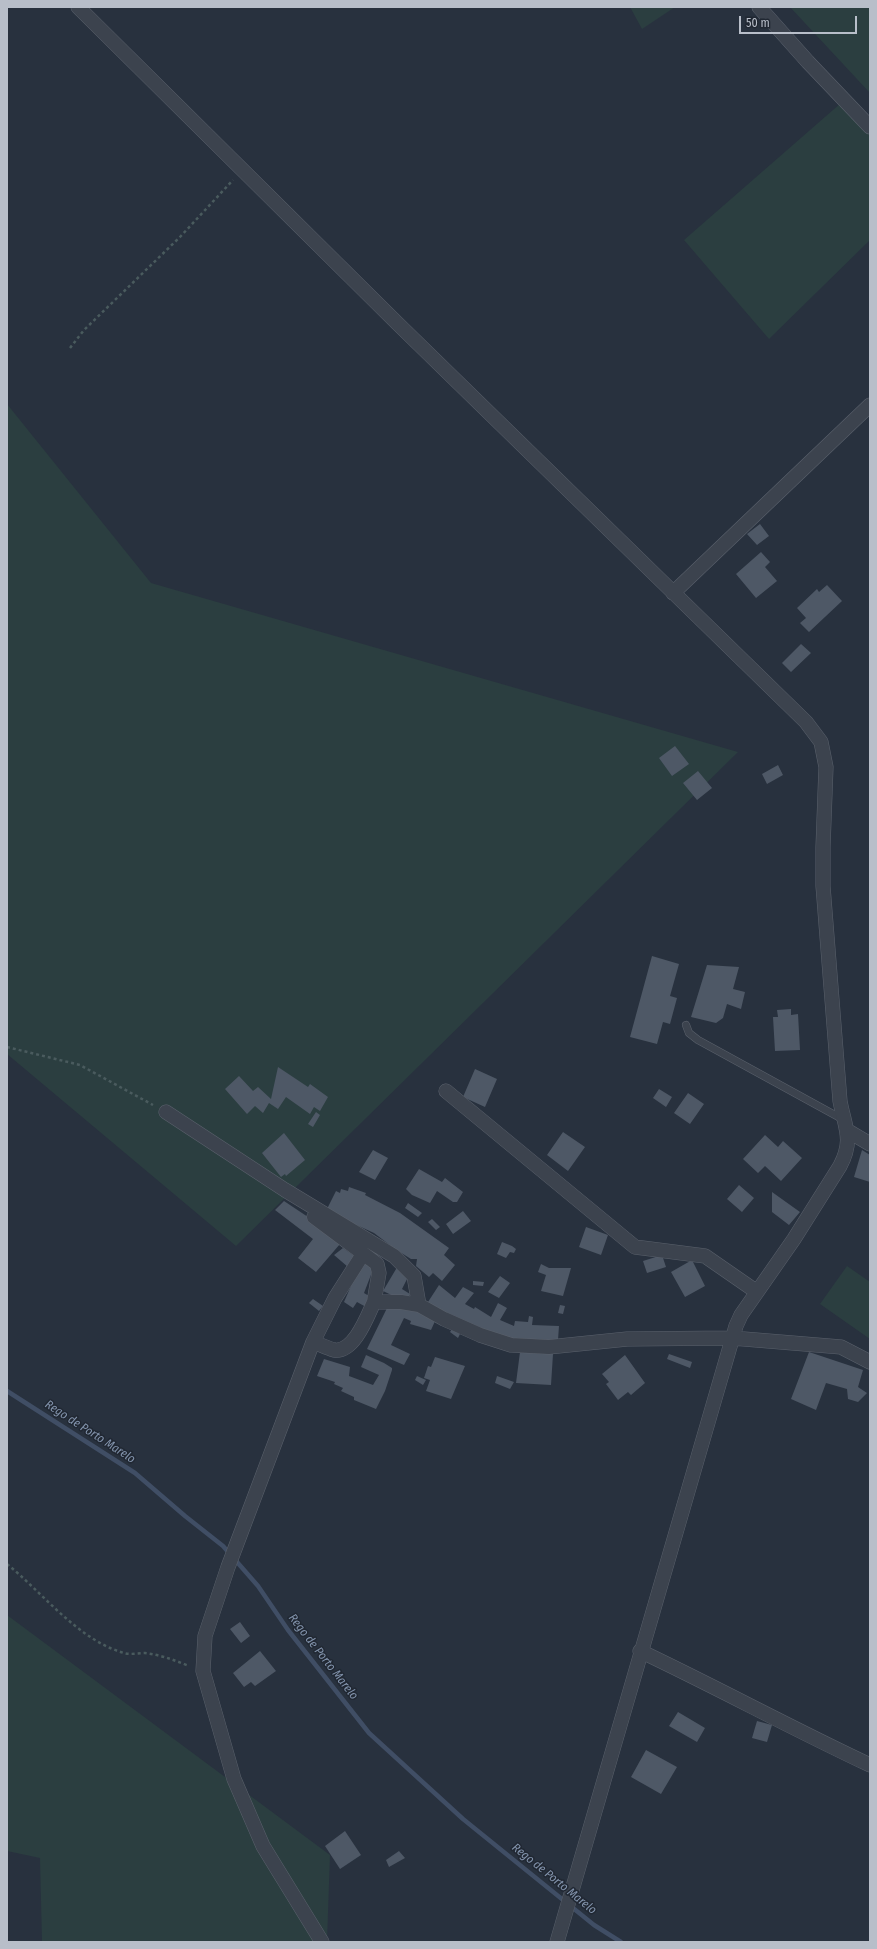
<!DOCTYPE html>
<style>
body{margin:0}
#map{position:relative;width:877px;height:1949px;overflow:hidden;background:#28313e;font-family:"Fira Sans Condensed",sans-serif}
canvas{display:block}
.frame{position:absolute;inset:0;border:8px solid #b8bec9;pointer-events:none}
.scale{position:absolute;left:739px;top:16px;width:118px;height:18px;box-sizing:border-box;border:2px solid #b8bec9;border-top:0;padding-left:5px;font-size:12px;line-height:14px;white-space:nowrap;color:#b8bec9;-webkit-text-stroke:3px #212833;paint-order:stroke}
</style>
<div id="map">
<canvas width="877" height="1949"></canvas>
<div class="frame"></div>
<div class="scale">50 m</div>
</div>
<script>
const c = document.querySelector('canvas').getContext('2d');
c.lineJoin = 'round';
function fill(path, color) {
  c.fillStyle = color;
  c.fill(path, 'evenodd');
}
function trace(path, color, width, dash) {
  c.strokeStyle = color;
  c.lineWidth = width;
  c.lineCap = dash ? 'butt' : 'round';
  c.setLineDash(dash || []);
  c.stroke(path);
}
function write(font, color, halo, rows, align = 'center') {
  c.font = font + ' "Fira Sans Condensed",sans-serif';
  c.lineWidth = 3;
  c.setLineDash([]);
  c.textBaseline = 'middle';
  c.strokeStyle = halo;
  c.fillStyle = color;
  for (const [text, x, y, turn = 0] of rows) {
    c.save();
    c.translate(x, y);
    c.rotate((+turn || 0) * Math.PI / 180);
    c.textAlign = isNaN(turn) ? turn : align;
    if (halo) c.strokeText(text, 0, 0);
    c.fillText(text, 0, 0);
    c.restore();
  }
}
fill(new Path2D(`
 M 630,7 L 675,7 L 642,29 Z
 M 790,7 L 870,7 L 870,93 Z
 M 841,103 L 870,134 L 870,240 L 769,339 L 684,240 Z
 M 7,404 L 151,583 L 738,752 L 236,1246 L 7,1054 Z
 M 847,1266 L 870,1282 L 870,1339 L 820,1304 Z
 M 7,1615 L 330,1855 L 327,1942 L 42,1942 L 40,1858 L 7,1851 Z`), '#2b3e40');
trace(new Path2D(`
 M 7,1391 L 135,1473 L 185,1516 L 223,1546 L 258,1586 L 288,1630 L 369,1733 L 463,1819 L 594,1925 L 621,1942`), '#404e65', 4.5);
fill(new Path2D(`
 M 760,524 L 769,536 L 757,545 L 747,534 Z
 M 761,552 L 770,562 L 765,567 L 777,581 L 756,598 L 736,574 Z
 M 827,585 L 842,601 L 809,632 L 800,623 L 806,618 L 797,608 L 817,589 L 819,592 Z
 M 801,644 L 811,653 L 791,672 L 782,663 Z
 M 675,746 L 689,764 L 672,776 L 659,758 Z
 M 778,765 L 783,775 L 767,784 L 762,774 Z
 M 698,771 L 712,788 L 697,800 L 683,783 Z
 M 652,956 L 679,964 L 670,996 L 677,998 L 670,1024 L 663,1022 L 657,1044 L 630,1037 Z
 M 707,965 L 739,967 L 733,989 L 745,992 L 741,1009 L 727,1004 L 723,1018 L 716,1023 L 691,1017 Z
 M 791,1009 L 791,1015 L 798,1014 L 800,1050 L 775,1051 L 773,1017 L 778,1017 L 777,1010 Z
 M 278,1067 L 308,1087 L 310,1084 L 328,1097 L 320,1111 L 314,1107 L 310,1114 L 286,1097 L 278,1109 L 269,1103 L 263,1113 L 255,1106 L 247,1114 L 225,1089 L 239,1076 L 253,1091 L 258,1087 L 271,1099 Z
 M 475,1069 L 497,1079 L 485,1107 L 463,1097 Z
 M 659,1089 L 672,1097 L 666,1107 L 653,1098 Z
 M 688,1093 L 704,1104 L 690,1124 L 674,1113 Z
 M 316,1112 L 320,1115 L 313,1127 L 308,1124 Z
 M 563,1132 L 585,1147 L 568,1171 L 547,1155 Z
 M 284,1133 L 305,1160 L 286,1176 L 285,1174 L 281,1177 L 262,1153 Z
 M 765,1135 L 778,1147 L 783,1141 L 802,1158 L 781,1181 L 765,1166 L 758,1173 L 743,1159 Z
 M 373,1150 L 388,1158 L 375,1180 L 359,1172 Z
 M 862,1150 L 870,1155 L 870,1182 L 854,1177 Z
 M 419,1169 L 442,1182 L 445,1178 L 463,1192 L 457,1202 L 453,1202 L 437,1191 L 430,1203 L 412,1195 L 406,1189 Z
 M 739,1185 L 754,1198 L 742,1212 L 727,1199 Z
 M 349,1187 L 366,1193 L 365,1195 L 400,1213 L 449,1248 L 444,1255 L 455,1265 L 442,1281 L 433,1273 L 429,1277 L 416,1266 L 417,1259 L 411,1259 L 395,1249 L 374,1233 L 326,1211 L 336,1191 L 340,1193 L 341,1189 L 348,1191 Z
 M 772,1192 L 800,1212 L 789,1225 L 772,1212 Z
 M 284,1201 L 311,1219 L 340,1244 L 316,1272 L 298,1258 L 313,1239 L 275,1210 Z
 M 408,1203 L 422,1213 L 418,1217 L 405,1208 Z
 M 463,1211 L 471,1221 L 453,1234 L 446,1224 Z
 M 432,1219 L 440,1227 L 436,1230 L 428,1222 Z
 M 586,1227 L 608,1235 L 601,1255 L 579,1247 Z
 M 502,1242 L 512,1246 L 516,1249 L 514,1253 L 510,1252 L 506,1258 L 497,1254 Z
 M 343,1248 L 357,1258 L 348,1267 L 334,1255 Z
 M 662,1255 L 666,1267 L 647,1273 L 643,1261 Z
 M 692,1260 L 705,1286 L 685,1297 L 671,1272 Z
 M 361,1263 L 374,1267 L 364,1293 L 369,1296 L 366,1307 L 357,1302 L 353,1308 L 344,1302 Z
 M 399,1264 L 409,1275 L 402,1289 L 410,1294 L 406,1302 L 383,1291 Z
 M 541,1264 L 549,1268 L 571,1268 L 563,1296 L 541,1291 L 546,1275 L 538,1272 Z
 M 500,1276 L 510,1283 L 499,1298 L 488,1292 Z
 M 473,1281 L 484,1282 L 483,1286 L 473,1285 Z
 M 439,1285 L 455,1298 L 463,1287 L 474,1293 L 465,1304 L 474,1309 L 475,1307 L 491,1317 L 498,1303 L 507,1308 L 500,1320 L 514,1326 L 515,1321 L 528,1322 L 529,1316 L 533,1317 L 532,1325 L 559,1326 L 558,1340 L 529,1343 L 513,1341 L 456,1321 L 428,1302 Z
 M 313,1299 L 323,1306 L 319,1311 L 309,1303 Z
 M 396,1305 L 424,1313 L 436,1319 L 431,1330 L 410,1324 L 411,1321 L 404,1318 L 391,1345 L 410,1354 L 404,1365 L 367,1349 L 387,1308 Z
 M 560,1305 L 565,1306 L 563,1314 L 558,1313 Z
 M 452,1329 L 460,1334 L 458,1338 L 450,1332 Z
 M 520,1352 L 553,1354 L 551,1385 L 516,1383 Z
 M 809,1352 L 863,1370 L 858,1387 L 867,1393 L 858,1402 L 848,1399 L 847,1389 L 826,1383 L 816,1410 L 791,1399 Z
 M 669,1354 L 692,1362 L 690,1368 L 667,1359 Z
 M 366,1355 L 384,1363 L 392,1368 L 392,1370 L 385,1391 L 376,1409 L 354,1400 L 354,1397 L 341,1391 L 343,1388 L 334,1384 L 335,1382 L 317,1376 L 324,1359 L 350,1367 L 349,1376 L 373,1385 L 379,1375 L 361,1367 Z
 M 625,1355 L 645,1383 L 631,1395 L 628,1392 L 618,1400 L 606,1384 L 609,1382 L 602,1374 Z
 M 435,1357 L 465,1366 L 451,1399 L 426,1391 L 430,1380 L 424,1378 L 428,1366 L 431,1367 Z
 M 417,1376 L 426,1380 L 423,1385 L 415,1380 Z
 M 497,1376 L 514,1382 L 510,1389 L 495,1383 Z
 M 240,1622 L 250,1636 L 241,1643 L 230,1629 Z
 M 260,1651 L 276,1671 L 255,1686 L 251,1682 L 244,1687 L 233,1673 Z
 M 678,1712 L 705,1728 L 697,1742 L 669,1726 Z
 M 757,1721 L 772,1725 L 767,1742 L 752,1738 Z
 M 646,1750 L 677,1767 L 661,1794 L 631,1777 Z
 M 345,1831 L 361,1855 L 340,1869 L 325,1846 Z
 M 399,1851 L 405,1858 L 389,1867 L 386,1860 Z`), '#4e5866');
const service = new Path2D(`
 M 686,1025 L 689,1033 L 698,1040 L 844,1120`);
const minor = new Path2D(`
 M 78,7 L 396,322 L 806,722 L 821,742 L 826,767 L 823,847 L 823,886 L 840,1101 C 845,1128 854,1140 840,1166 L 794,1239 L 741,1315 L 736,1326 L 557,1942
 M 759,7 L 808,62 L 870,127
 M 673,593 L 870,405
 M 446,1091 L 635,1247 L 705,1256 L 757,1292
 M 166,1112 L 285,1190 L 394,1256 L 414,1276 L 419,1305
 M 848,1131 L 870,1144
 M 314,1217 L 377,1264 L 379,1273 L 374,1302
 M 313,1342 C 319,1344 327,1348 334,1350 C 354,1353 367,1317 374,1302 L 401,1302 L 419,1305 L 444,1319 L 480,1335 L 511,1345 L 549,1347 L 627,1339 L 732,1338 L 841,1347 L 870,1362
 M 640,1651 C 718,1688 793,1729 870,1765
 M 322,1942 L 263,1846 L 234,1779 L 203,1671 L 205,1636 L 228,1567 L 313,1342 L 335,1298 L 363,1254`);
trace(service, '#5a616c', 8);
trace(minor, '#5a616c', 15);
trace(new Path2D(`
 M 70,348 L 84,330 L 180,237 L 233,180
 M 7,1047 L 80,1065 L 153,1105
 M 7,1564 C 43,1593 78,1640 124,1653 C 130,1655 138,1653 145,1653 C 161,1655 174,1660 189,1666`), '#4a5b5e', 2.5, [3, 3]);
trace(service, '#3c434e', 7);
trace(minor, '#3c434e', 14);
write('italic 12px', '#8394ad', '#212833', [
 ["Rego de Porto Marelo",90,1432,33],
 ["Rego de Porto Marelo",323,1657,52],
 ["Rego de Porto Marelo",554,1879,39]
]);
</script>
